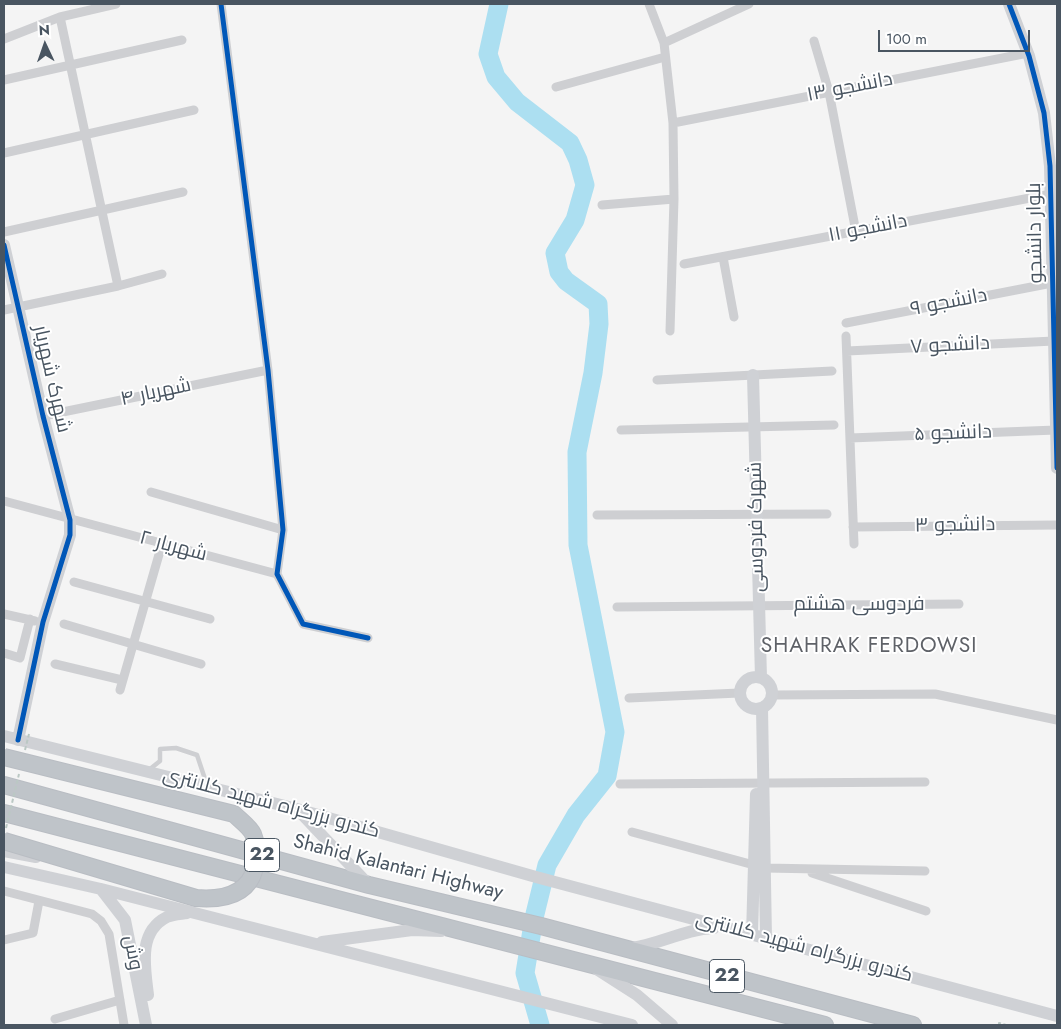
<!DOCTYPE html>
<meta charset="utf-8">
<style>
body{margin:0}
#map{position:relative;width:1061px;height:1029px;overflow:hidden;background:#f4f4f4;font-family:Jost,sans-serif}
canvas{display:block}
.frame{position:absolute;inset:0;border:5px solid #495561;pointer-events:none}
.north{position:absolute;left:20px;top:20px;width:50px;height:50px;-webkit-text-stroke:4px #fff;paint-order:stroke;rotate:357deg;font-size:14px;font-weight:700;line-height:20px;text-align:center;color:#495561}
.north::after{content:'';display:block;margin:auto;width:18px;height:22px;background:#495561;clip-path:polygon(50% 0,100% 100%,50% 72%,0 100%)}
.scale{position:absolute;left:878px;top:30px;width:152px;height:22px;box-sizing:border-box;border:2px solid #495561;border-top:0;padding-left:6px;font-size:15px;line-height:18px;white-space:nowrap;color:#495561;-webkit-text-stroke:4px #fff;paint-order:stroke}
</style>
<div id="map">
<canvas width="1061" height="1029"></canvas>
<div class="frame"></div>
<div class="north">N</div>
<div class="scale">100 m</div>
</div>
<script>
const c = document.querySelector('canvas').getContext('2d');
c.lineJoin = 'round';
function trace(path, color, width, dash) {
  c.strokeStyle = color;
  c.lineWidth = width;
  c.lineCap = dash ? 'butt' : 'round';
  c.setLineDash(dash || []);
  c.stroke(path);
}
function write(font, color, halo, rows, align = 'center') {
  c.font = font + ' Jost,Cairo,sans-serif';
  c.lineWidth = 4;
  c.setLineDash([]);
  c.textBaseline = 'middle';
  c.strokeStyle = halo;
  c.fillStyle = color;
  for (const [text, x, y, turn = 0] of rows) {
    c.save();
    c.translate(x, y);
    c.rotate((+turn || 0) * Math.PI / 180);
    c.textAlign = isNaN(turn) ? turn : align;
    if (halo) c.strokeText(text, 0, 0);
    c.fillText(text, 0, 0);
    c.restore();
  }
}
trace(new Path2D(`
 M 499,4 L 488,54 L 496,77 L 517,102 L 570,143 L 578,160 L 585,185 L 575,220 L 555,253 L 559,272 L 566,281 L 598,304 L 599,324 L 593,373 L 577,452 L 578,545 L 615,732 L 607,776 L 576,815 L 547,865 L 534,918 L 525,973 L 540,1025`), '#acdff1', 19);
const highway = new Path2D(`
 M 4,785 L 369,885 L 541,926 L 913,1025
 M 4,813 L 825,1025`);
trace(highway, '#b9bdc3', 18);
trace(new Path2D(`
 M 999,1025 L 999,1023 L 1006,1025`), '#bbc8c4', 2, [4, 2.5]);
trace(new Path2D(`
 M 150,769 L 160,761 L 160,749 L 176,748 L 197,755 L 207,785`), '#cecfd2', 4.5);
trace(new Path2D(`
 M 221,4 L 268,370 L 283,530 L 277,574 L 303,624 L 368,638
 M 649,4 L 664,43 L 673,123 L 674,199 L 670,331
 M 60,17 L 118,286
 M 4,39 L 60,17 L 116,4
 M 814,41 L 829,92 L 856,232
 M 664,43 L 749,4
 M 4,80 L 182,40
 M 556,87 L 665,57
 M 673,123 L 1028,53
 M 4,153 L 194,110
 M 602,205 L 674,199
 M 4,232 L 183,192
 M 723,257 L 734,317
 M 684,264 L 1051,194
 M 4,310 L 118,286 L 162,274
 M 846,323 L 1052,283
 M 846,336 L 854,544
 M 847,351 L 1054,341
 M 657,380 L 832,371
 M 43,416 L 268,370
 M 621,430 L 834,425
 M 850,438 L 1056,430
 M 151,492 L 283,530
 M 4,501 L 277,574
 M 597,515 L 827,514
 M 853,527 L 1057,525
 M 74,582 L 210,619
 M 617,607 L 959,604
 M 4,614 L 35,621
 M 64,624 L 201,664
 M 4,653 L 20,658 L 30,619
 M 55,664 L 122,680
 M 120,690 L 162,544
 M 772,695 L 935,694 L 1057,720
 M 629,698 L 739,693
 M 620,784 L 925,782
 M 632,832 L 765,868 L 925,871
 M 812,873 L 926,911
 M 4,891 L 92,914 L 101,921 L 109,934 L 124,1025
 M 4,940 L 33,933 L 39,901
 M 55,1019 L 120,1000`), '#cecfd2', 9);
trace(new Path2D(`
 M 1009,4 L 1029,56 L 1044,113 L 1050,166 L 1057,468
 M 4,245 L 43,416 L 70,520 L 70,535 L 43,622 L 18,740
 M 753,375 L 761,678
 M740 693a16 16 0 1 1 32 0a16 16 0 1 1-32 0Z
 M 762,708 L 766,938
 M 4,736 L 297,809 L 536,877 L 1057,1016
 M 298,810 L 369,885
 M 4,851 L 36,857
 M 4,867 L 101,889 L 632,1025
 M 101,889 L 125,920 L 146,1025
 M 752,935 L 756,794
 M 322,942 L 412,930 L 441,931
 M 632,948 C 660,944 685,929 714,928
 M 598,970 L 637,995 L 672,1025
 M 148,995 C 145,968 137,932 167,917 C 173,914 181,914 187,913`), '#cfd1d5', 12);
trace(highway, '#bfc4c9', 16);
const highwayBridge = new Path2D(`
 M 4,757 L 234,814 C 240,820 250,827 253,834 C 258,846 258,856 255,868 C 248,896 221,900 196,898 L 4,841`);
trace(highwayBridge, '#b9bdc3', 18, []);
trace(new Path2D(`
 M 25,750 L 29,734
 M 6,828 L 19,774`), '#bbc8c4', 2, [4, 2.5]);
trace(highwayBridge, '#bfc4c9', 16);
trace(new Path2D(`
 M 221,4 L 268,370 L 283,530 L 277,574 L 303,624 L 368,638
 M 1009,4 L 1029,56 L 1044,113 L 1050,166 L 1057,468
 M 4,245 L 43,416 L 70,520 L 70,535 L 43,622 L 18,740`), '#0057b8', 5);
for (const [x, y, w] of [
 [262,855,35],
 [727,976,35]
]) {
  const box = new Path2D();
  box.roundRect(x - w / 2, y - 16.5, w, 33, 4);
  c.fillStyle = '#fff';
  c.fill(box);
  trace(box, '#495561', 1);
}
write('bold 19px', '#495561', null, [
 ["22",262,855],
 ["22",727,976]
]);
write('20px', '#495561', '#fff', [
 ["دانشجو ۱۳",850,88,-11],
 ["دانشجو ۱۱",868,229,-11],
 ["بلوار دانشجو",1036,233,-91],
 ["دانشجو ۹",949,303,-11],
 ["دانشجو ۷",950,346,-3],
 ["شهرک شهریار",51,379,77],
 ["شهریار ۴",156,393,-12],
 ["دانشجو ۵",953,434,-2],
 ["دانشجو ۳",955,526,-1],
 ["شهرک فردوسی",757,527,-91],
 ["۲ شهریار",173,547,15],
 ["فردوسی هشتم",859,605],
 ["کندرو بزرگراه شهید کلانتری",271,804,15],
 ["Shahid Kalantari Highway",398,868,14],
 ["کندرو بزرگراه شهید کلانتری",804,948,15],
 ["وش",132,953,79]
]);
c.letterSpacing = '1px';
write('21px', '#5f6268', '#fff', [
 ["SHAHRAK FERDOWSI",869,647]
]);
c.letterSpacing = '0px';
</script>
